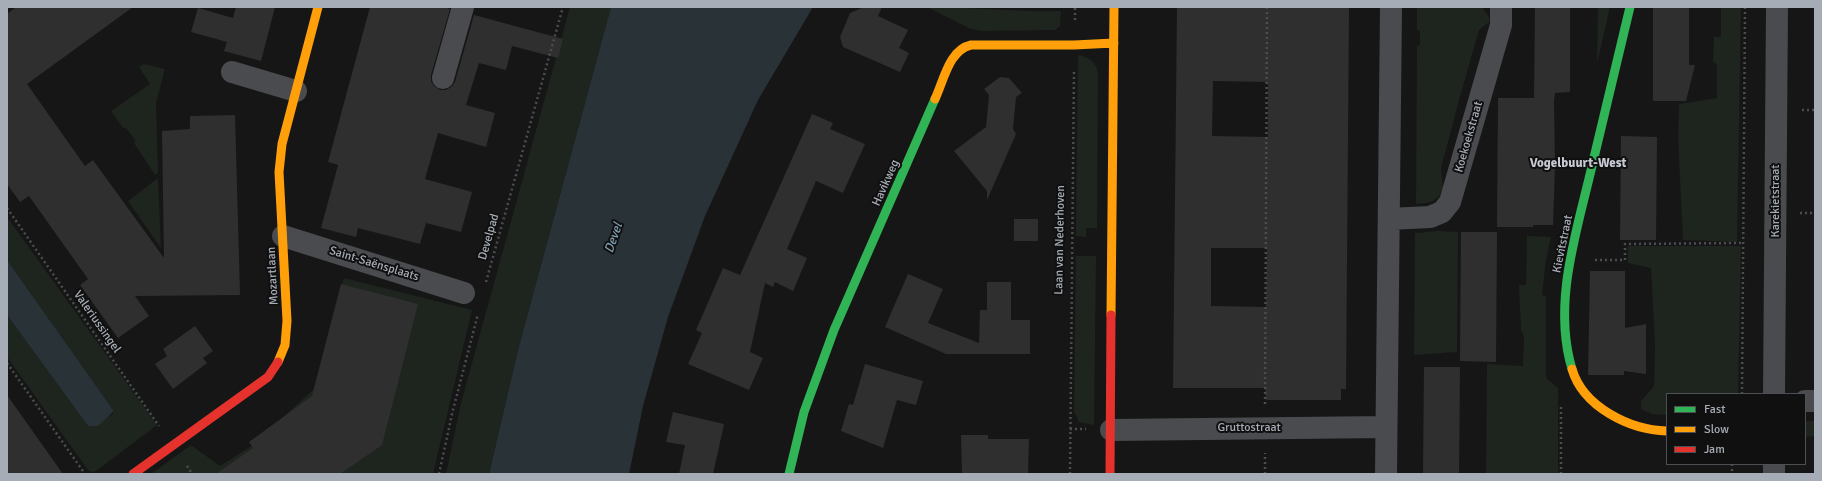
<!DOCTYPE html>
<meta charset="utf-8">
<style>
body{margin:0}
#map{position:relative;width:1822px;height:481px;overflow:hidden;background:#161616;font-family:Signika,sans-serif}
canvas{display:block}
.frame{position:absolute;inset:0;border:8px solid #a7adb6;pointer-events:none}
.legend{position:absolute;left:1666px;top:393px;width:140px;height:72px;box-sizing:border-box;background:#101011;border:1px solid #4c4f53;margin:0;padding:5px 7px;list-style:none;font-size:12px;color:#a7adb6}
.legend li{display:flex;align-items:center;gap:8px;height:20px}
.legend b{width:20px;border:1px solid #4c4f53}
</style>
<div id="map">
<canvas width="1822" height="481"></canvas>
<div class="frame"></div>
<ul class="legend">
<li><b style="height:5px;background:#30b455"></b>Fast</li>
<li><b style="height:5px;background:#ff9f0a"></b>Slow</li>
<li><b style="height:5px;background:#e5322d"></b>Jam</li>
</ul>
</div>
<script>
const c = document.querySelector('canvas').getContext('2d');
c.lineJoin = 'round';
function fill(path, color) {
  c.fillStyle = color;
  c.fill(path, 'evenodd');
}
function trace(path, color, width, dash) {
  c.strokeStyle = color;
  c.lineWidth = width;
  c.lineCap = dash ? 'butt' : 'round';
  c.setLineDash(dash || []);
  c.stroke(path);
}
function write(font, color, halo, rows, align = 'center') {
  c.font = font + ' Signika,sans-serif';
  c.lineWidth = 4;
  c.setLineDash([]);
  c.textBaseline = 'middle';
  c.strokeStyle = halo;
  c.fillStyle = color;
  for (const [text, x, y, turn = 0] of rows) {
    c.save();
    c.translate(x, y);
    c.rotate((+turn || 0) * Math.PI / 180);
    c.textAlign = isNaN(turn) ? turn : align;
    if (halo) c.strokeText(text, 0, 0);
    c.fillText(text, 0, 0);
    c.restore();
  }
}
fill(new Path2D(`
 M 570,7 L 611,7 L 518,350 L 489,474 L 446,474 L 461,403 Z
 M 927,7 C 972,7 1016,12 1061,11 L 1060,26 L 1055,30 L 983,31 L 971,29 Z
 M 1417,7 L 1482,7 L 1489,17 L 1489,22 L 1479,30 L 1459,100 L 1441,168 L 1443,188 L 1439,196 L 1433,201 L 1426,203 L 1416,204 L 1417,46 L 1420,45 L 1420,31 L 1417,30 Z
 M 1598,7 L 1610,7 L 1597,64 Z
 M 1721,7 L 1741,7 L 1737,242 L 1683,240 L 1678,137 L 1679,104 L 1717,98 L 1717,64 L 1713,62 L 1714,37 L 1721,37 Z
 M 1078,55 C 1089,57 1097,62 1098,74 L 1097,228 L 1086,228 L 1086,237 L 1076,236 Z
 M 144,64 L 165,69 L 156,103 L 158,173 L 155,175 L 134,143 L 136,141 L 126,128 L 123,128 L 111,111 L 150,84 L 139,67 Z
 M 158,178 L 161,248 L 128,201 Z
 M 7,217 L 157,425 L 96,471 L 92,472 L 88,470 L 7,357 L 7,315 L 88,426 L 113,414 L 114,411 L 7,260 Z
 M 1438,231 L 1458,232 L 1457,352 L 1414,355 L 1415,233 Z
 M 1527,236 L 1551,237 L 1546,260 L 1542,295 L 1546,296 L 1546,375 L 1547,379 L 1558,388 L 1558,474 L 1486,474 L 1487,364 L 1523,366 L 1524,337 L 1521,330 L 1519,285 L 1526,285 Z
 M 1628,246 L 1741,246 L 1738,394 L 1667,394 L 1667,415 L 1652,414 L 1641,409 L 1641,401 L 1654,386 L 1655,346 L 1651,268 L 1628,263 Z
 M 1076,256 L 1096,256 L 1094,425 L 1079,422 L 1074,411 Z
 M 344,278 L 472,310 L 433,474 L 151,474 L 191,445 L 220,466 L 253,445 L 314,389 Z
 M 1805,421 L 1815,421 L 1815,436 L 1805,437 Z`), '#1e241e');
fill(new Path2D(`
 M 611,7 L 813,7 L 758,100 L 705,216 L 668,317 L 643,406 L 629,474 L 489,474 L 518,350 Z
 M 7,260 L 114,411 L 98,426 L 88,426 L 7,315 Z`), '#293237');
fill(new Path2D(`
 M 16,7 L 133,7 L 27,84 L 85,166 L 93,160 L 164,258 L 162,131 L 190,129 L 190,116 L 235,115 L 240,295 L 135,296 L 149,316 L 118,338 L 80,285 L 88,279 L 29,196 L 20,202 L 7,184 L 7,14 Z
 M 236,7 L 275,7 L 261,61 L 224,51 L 227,42 L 191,32 L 198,8 L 233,18 Z
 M 370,7 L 443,7 L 450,9 L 431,75 L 431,81 L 434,86 L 440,90 L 446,90 L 451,87 L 455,82 L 474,15 L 563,39 L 558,58 L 512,46 L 506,70 L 479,63 L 466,105 L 495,113 L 486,147 L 438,133 L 425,179 L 472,192 L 461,232 L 426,223 L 420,244 L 358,228 L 356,237 L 321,228 L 338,165 L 328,162 Z
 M 864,7 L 882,7 L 878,16 L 908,30 L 899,48 L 909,53 L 900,72 L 843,47 L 840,37 L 850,13 Z
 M 1177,7 L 1349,7 L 1346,389 L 1341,389 L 1341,400 L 1266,400 L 1265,388 L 1173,388 ZM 1213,81 L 1268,82 L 1268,137 L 1212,136 ZM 1211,248 L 1267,248 L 1266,307 L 1211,306 Z
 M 1535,7 L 1570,7 L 1570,92 L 1555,93 L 1554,101 L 1555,167 L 1553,225 L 1533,225 L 1533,227 L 1497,227 L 1498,98 L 1534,98 Z
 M 1653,7 L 1689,7 L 1689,65 L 1695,65 L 1686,101 L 1653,101 Z
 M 1000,77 L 1009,78 L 1022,93 L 1016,97 L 1013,129 L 1016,134 L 987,200 L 987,191 L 954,151 L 986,127 L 989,95 L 984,89 Z
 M 812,114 L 833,123 L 830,129 L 865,144 L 843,193 L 816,181 L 787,249 L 807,258 L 793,291 L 775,282 L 773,287 L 765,283 L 750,352 L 763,358 L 749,390 L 688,364 L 702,333 L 696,330 L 723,268 L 740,275 Z
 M 1621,136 L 1657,137 L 1656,240 L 1620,240 Z
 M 1014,219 L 1038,219 L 1038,241 L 1014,241 Z
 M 1461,232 L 1497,232 L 1496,362 L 1460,361 Z
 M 1590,271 L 1625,271 L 1625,328 L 1646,324 L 1646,374 L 1624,371 L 1624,375 L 1588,375 Z
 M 908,274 L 943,289 L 928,323 L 979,343 L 980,310 L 987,310 L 987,282 L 1011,282 L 1011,320 L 1030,320 L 1030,354 L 946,354 L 885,327 Z
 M 341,284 L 418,304 L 382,445 L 340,474 L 216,474 L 253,448 L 249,442 L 312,396 Z
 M 195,326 L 213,351 L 203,358 L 207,363 L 173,389 L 155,364 L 167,356 L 163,349 Z
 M 865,364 L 923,381 L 916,405 L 897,400 L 883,448 L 841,431 L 849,404 L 853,405 Z
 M 1424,367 L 1460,367 L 1459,474 L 1423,474 Z
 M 7,395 L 63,474 L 7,474 Z
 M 673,412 L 724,424 L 713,474 L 679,474 L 685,445 L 666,442 Z
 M 961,435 L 988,435 L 988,439 L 1029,439 L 1028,474 L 962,474 Z`), '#2f2f30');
trace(new Path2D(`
 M 1075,20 L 1075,7
 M 1802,110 L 1815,110
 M 7,208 L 159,426
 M 1800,213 L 1815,213
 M 1595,260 L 1625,260 L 1625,244 L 1743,243
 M 486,282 L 563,7
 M 7,363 L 85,474
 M 1742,394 L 1745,7
 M 1265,404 L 1267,7
 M 1070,429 L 1086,429
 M 1732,464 L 1732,474
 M 187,466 L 192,474
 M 439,474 L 452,414 L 478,314
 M 1070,474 L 1074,69
 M 1265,474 L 1265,453
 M 1561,474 L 1561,407`), '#4c4d50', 2.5, [2, 3]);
trace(new Path2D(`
 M 232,72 L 296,91
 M 443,78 L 463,7
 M 1389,219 L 1430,217 L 1442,212 L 1450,202 L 1501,25 L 1501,7
 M 283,236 L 464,293
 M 1774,394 L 1777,7
 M 1805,401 L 1815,401
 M 1111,430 L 1386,427
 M 1774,464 L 1774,474
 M 1386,474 L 1391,7`), '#4a4b4e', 22);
trace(new Path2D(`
 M 1572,369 C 1552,303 1577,231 1592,166 C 1605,113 1617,60 1630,7
 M 789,474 L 804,412 L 834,330 L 935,99`), '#30b455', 9);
trace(new Path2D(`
 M 935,99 C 944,80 949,50 971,45 L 1074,45 L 1114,43
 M 1111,315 L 1114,7
 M 278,362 L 285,345 L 287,321 L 279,172 L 282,144 L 318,7
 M 1572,369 C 1583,407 1630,430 1667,431`), '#ff9f0a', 9);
trace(new Path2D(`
 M 133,474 L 268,377 L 278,362
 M 1110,474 L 1111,315`), '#e5322d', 9);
write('12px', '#a7adb6', '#101011', [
 ["Koekoekstraat",1469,137,-74],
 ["Havikweg",886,183,-66],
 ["Karekietstraat",1776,201,-90],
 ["Develpad",489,237,-74],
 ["Laan van Nederhoven",1060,240,-89],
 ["Kievitstraat",1563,244,-78],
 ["Saint-Saënsplaats",374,264,17],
 ["Mozartlaan",273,276,-93],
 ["Valeriussingel",97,322,55],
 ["Gruttostraat",1249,428]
]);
write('bold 13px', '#c8cbd3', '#101011', [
 ["Vogelbuurt-West",1578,164]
]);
write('italic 13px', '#7e9eb1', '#101011', [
 ["Devel",614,238,-71]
]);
</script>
